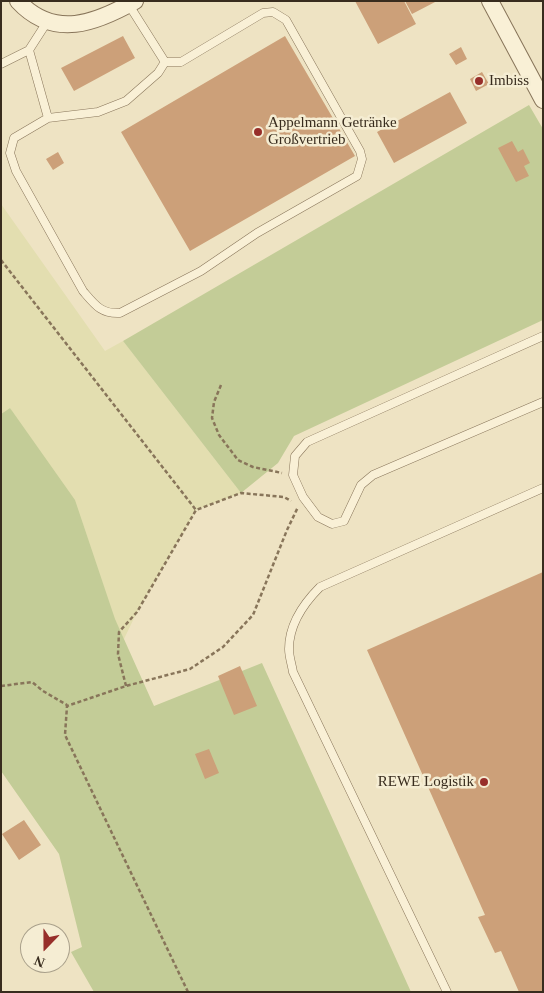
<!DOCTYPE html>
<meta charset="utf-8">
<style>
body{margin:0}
#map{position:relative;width:544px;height:993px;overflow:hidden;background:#eee3c3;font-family:"Times New Roman",serif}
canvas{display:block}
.frame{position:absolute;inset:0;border:2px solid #382c1e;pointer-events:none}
.north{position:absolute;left:20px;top:923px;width:50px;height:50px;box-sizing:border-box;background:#f5edd3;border:1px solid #a9a08b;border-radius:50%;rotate:202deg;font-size:14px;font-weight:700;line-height:20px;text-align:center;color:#382c1e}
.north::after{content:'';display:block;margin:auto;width:18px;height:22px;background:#972f2a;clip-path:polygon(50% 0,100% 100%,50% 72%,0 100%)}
</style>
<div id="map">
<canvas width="544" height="993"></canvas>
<div class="frame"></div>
<div class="north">N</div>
</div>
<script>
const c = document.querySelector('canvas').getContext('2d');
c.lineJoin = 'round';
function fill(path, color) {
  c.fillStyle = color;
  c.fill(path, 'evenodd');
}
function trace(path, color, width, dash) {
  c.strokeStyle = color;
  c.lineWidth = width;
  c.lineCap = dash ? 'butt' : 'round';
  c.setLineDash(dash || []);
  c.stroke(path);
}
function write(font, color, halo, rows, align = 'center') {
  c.font = font + ' "Times New Roman",serif';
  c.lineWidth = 5;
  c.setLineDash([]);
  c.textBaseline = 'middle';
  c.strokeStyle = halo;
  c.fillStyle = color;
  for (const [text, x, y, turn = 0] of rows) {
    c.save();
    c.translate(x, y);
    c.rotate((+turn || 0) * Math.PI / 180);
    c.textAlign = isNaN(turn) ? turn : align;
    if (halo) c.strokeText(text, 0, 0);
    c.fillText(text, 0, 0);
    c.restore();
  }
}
fill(new Path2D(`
 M 1,204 L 105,351 L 123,341 L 241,493 L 196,510 L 137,612 L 124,639 L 10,408 L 1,414 Z`), '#e3deb0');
fill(new Path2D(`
 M 529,105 L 543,129 L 543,320 L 294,436 L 278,463 L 241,493 L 123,341 Z
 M 10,408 L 75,500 L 115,619 L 154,706 L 262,663 L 411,992 L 94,992 L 71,952 L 82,947 L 59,854 L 1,771 L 1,414 Z`), '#c3cc97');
fill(new Path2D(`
 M 355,1 L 404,1 L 416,24 L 378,44 Z
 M 405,1 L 437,1 L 412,14 Z
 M 123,36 L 135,58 L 74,91 L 61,68 Z
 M 285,36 L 355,156 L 190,251 L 121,132 Z
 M 461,47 L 467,59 L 456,65 L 449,54 Z
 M 482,72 L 489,84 L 476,91 L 470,79 Z
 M 450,92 L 467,123 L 394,163 L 377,132 Z
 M 512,141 L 518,152 L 523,149 L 530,163 L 524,166 L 529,176 L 516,182 L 498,148 Z
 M 58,152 L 64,163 L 53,170 L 46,159 Z
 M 543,572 L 543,992 L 519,992 L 501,951 L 495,953 L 478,917 L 485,915 L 367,650 Z
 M 240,666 L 257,706 L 234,715 L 218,676 Z
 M 209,749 L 219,773 L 205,779 L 195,754 Z
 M 24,820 L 41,845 L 19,860 L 2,834 Z`), '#cca079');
const service = new Path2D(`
 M 129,5 L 165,62 L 181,62 L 263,13 L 273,12 L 286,20 L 360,151 L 362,159 L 357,176 L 257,233 L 201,271 L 120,313 C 101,314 95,305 83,291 L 16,171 L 10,153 L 14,138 L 48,118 L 98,112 L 126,101 L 158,73 L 165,62
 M 29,50 L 48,118
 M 1,64 L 29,50 L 47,22
 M 543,336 L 307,442 L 295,456 L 293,475 L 303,497 L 318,517 L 332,524 L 344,521 L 361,485 L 373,475 L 543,402
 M 447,992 L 293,672 C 292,665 289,657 289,649 C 289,625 304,603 320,587 L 543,488`);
const minor = new Path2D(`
 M 18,1 C 54,40 96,23 135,1
 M 490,1 L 543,100`);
trace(service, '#88755a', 9);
trace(minor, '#88755a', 18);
trace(new Path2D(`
 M 1,260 L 196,510
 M 221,385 L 214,402 L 212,418 L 219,435 L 238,460 L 253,467 L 282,473
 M 1,686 L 32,682 L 43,691 L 67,705
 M 126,686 L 118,654 L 119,632 L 137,612 L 196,510 L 241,493 L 284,497 L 291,501
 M 188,992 L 65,735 L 67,706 L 126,686 L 190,669 L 223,647 L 253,615 L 287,530 L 298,507`), '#88755a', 2.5, [4, 2.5]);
trace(service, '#f9f0d6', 8);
trace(minor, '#f9f0d6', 16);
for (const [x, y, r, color] of [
 [479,81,5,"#972f2a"],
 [258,132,5,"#972f2a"],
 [484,782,5,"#972f2a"]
]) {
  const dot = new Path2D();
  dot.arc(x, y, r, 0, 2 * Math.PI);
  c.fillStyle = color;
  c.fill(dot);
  trace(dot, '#f5edd3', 2);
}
write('15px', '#382c1e', '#f5edd3', [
 ["Imbiss",489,81],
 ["Appelmann Getränke",268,123],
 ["Großvertrieb",268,140],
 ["REWE Logistik",474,782,"right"]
], 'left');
</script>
